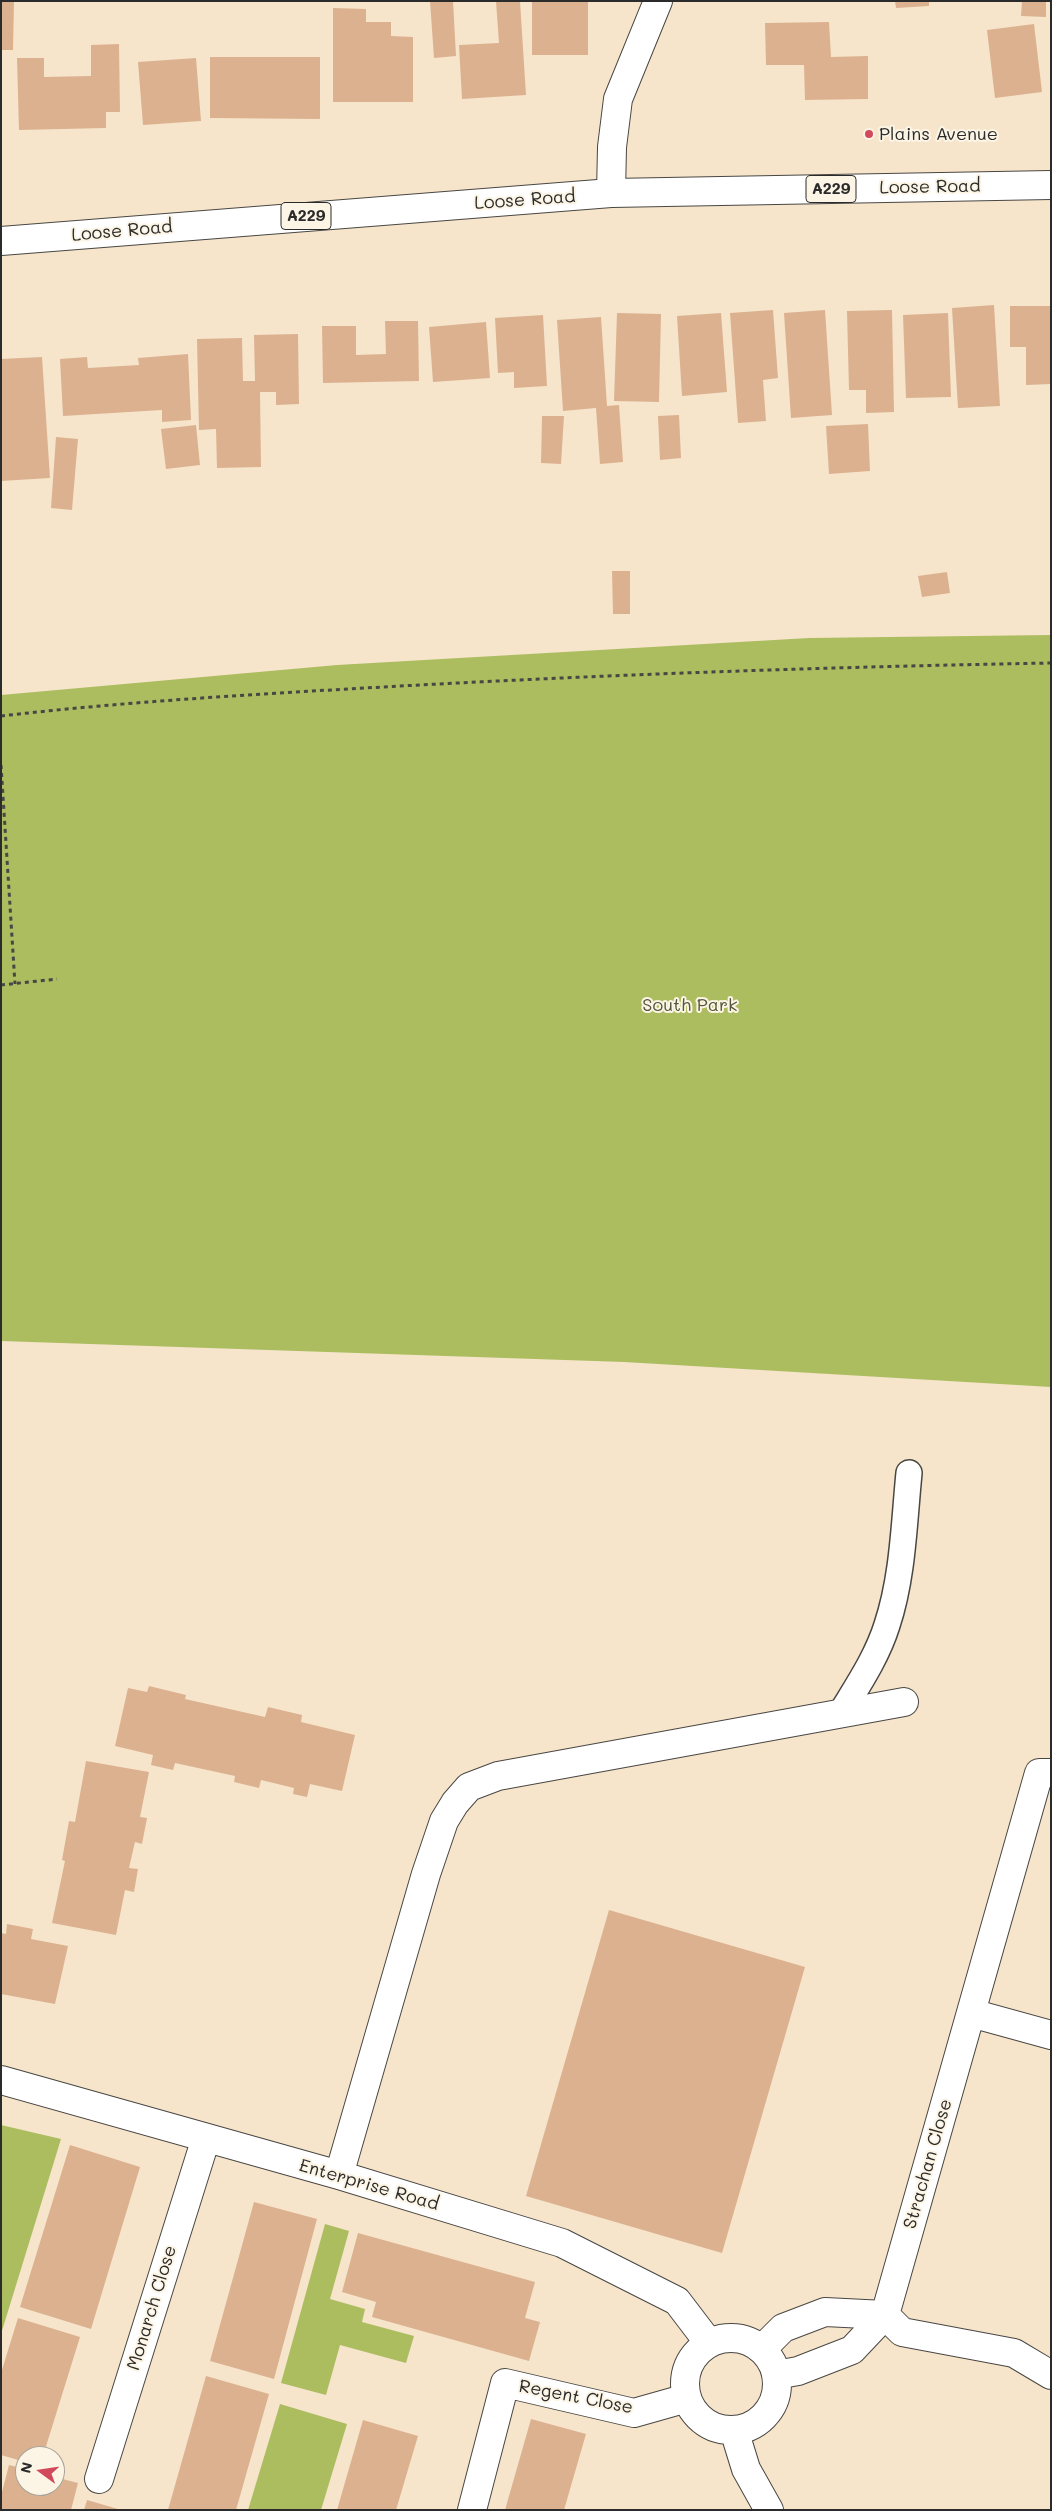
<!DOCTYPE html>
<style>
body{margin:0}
#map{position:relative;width:1052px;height:2511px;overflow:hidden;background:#f6e5cb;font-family:Mali,sans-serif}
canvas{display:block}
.frame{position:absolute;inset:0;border:2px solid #2b2b2b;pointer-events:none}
.north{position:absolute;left:15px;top:2446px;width:50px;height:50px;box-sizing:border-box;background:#fcf5e5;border:1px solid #a8a49b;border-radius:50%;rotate:284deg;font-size:14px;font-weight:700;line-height:20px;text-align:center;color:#2b2b2b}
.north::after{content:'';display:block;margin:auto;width:18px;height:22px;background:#d1495b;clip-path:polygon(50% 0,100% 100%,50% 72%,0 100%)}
</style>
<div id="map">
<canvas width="1052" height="2511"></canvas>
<div class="frame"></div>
<div class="north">N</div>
</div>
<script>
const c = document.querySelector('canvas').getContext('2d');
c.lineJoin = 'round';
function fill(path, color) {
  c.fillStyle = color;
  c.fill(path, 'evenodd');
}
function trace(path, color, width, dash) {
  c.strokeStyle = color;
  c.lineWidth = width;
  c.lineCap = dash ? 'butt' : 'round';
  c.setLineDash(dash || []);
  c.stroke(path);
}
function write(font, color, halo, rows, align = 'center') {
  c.font = font + ' Mali,sans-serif';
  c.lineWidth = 4;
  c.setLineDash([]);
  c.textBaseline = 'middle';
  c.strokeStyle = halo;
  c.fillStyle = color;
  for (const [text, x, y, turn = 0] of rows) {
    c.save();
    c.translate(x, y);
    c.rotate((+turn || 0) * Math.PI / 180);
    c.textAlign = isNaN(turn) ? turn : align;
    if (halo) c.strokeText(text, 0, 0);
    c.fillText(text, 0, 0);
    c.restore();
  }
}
fill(new Path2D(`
 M 1051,635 L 1051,1387 L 624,1362 L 1,1341 L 1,695 L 337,665 L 809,638 Z
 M 1,2125 L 61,2139 L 1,2334 Z
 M 325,2224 L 349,2231 L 330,2299 L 365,2309 L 362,2322 L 414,2336 L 406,2363 L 340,2345 L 326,2395 L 281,2383 Z
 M 280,2404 L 347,2424 L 321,2510 L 248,2510 Z`), '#acbd60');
fill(new Path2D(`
 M 1,1 L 14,1 L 13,50 L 1,50 Z
 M 430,1 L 453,1 L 456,56 L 434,58 Z
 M 496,1 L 520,1 L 526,95 L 462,99 L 459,45 L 499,43 Z
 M 532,1 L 588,1 L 588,55 L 532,55 Z
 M 895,1 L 929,1 L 929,6 L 896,8 Z
 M 1022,1 L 1046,1 L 1046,17 L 1021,16 Z
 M 333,8 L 366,9 L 366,22 L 391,22 L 391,36 L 413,37 L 413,102 L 333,102 Z
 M 829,22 L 831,57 L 868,56 L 868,99 L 805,100 L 804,65 L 766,65 L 765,23 Z
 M 1034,24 L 1042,92 L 995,98 L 987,30 Z
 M 119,44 L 120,112 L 106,112 L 106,128 L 19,130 L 17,58 L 44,58 L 44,77 L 91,76 L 91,45 Z
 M 210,57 L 320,57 L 320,119 L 210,118 Z
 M 196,58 L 201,121 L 143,125 L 138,62 Z
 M 994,305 L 1000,406 L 958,408 L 952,308 Z
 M 1010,306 L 1051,306 L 1051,384 L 1026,385 L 1026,347 L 1010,347 Z
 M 773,310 L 778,378 L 763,380 L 766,421 L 738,423 L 730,313 Z
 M 825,310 L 832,415 L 791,418 L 784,313 Z
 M 892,310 L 894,412 L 866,413 L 866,390 L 849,390 L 847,311 Z
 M 617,313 L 661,314 L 659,402 L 614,401 Z
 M 721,313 L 727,392 L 682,396 L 677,316 Z
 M 948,313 L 951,397 L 906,398 L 903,315 Z
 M 543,315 L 547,386 L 514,388 L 514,372 L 498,373 L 495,318 Z
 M 601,317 L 607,406 L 619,405 L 623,462 L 600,464 L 596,408 L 563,411 L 557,320 Z
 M 385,321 L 418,321 L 419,381 L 323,383 L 322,326 L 356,326 L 356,355 L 386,354 Z
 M 486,322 L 490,378 L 433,382 L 429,327 Z
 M 298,334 L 299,404 L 276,405 L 276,392 L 260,392 L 261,467 L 217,468 L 216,429 L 199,430 L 197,339 L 242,338 L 243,381 L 255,381 L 254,335 Z
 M 188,354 L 191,420 L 162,422 L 162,410 L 63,416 L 60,359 L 87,357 L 88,368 L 139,365 L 138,358 Z
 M 42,357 L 50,478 L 1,481 L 1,359 Z
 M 679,415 L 681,458 L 660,460 L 658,416 Z
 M 542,416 L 564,416 L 561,464 L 541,463 Z
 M 868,424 L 870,471 L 829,474 L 826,426 Z
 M 196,425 L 200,465 L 166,469 L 161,429 Z
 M 56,437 L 78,439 L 72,510 L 51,508 Z
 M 612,571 L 630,571 L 630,614 L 613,614 Z
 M 947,572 L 950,593 L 922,597 L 918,576 Z
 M 149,1686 L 186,1695 L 185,1699 L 265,1717 L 268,1707 L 302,1715 L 301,1722 L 355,1735 L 342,1791 L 310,1784 L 307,1797 L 293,1794 L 294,1788 L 261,1780 L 259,1788 L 234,1782 L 235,1776 L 175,1763 L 173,1770 L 151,1765 L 153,1755 L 115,1746 L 128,1688 L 147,1692 Z
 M 86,1761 L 149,1772 L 140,1817 L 147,1818 L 142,1844 L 135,1842 L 129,1868 L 138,1869 L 134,1892 L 125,1890 L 116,1935 L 52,1923 L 65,1861 L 62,1860 L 69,1821 L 75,1822 Z
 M 609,1910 L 805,1967 L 722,2253 L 526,2196 Z
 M 7,1924 L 33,1929 L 31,1939 L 68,1946 L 55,2004 L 1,1994 L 1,1933 L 6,1934 Z
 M 70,2145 L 140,2167 L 91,2329 L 20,2307 Z
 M 254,2202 L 317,2219 L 274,2379 L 210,2361 Z
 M 358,2233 L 535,2282 L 525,2318 L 540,2322 L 529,2361 L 372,2317 L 376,2302 L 342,2292 Z
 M 18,2318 L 80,2337 L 43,2456 L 25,2456 L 25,2462 L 1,2455 L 1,2373 Z
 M 206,2376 L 269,2394 L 236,2510 L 168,2510 Z
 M 531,2419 L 586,2434 L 564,2510 L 505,2510 Z
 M 363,2420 L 418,2436 L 396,2510 L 337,2510 Z
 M 9,2465 L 25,2469 L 25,2486 L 55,2486 L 55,2477 L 78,2483 L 71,2510 L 1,2510 L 1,2496 Z
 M 87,2500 L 118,2509 L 118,2510 L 84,2510 Z`), '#dcb190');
const lane = new Path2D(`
 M 841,1713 C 858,1685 877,1657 887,1625 C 903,1577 904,1523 909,1473`);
const street = new Path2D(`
 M 611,193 L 612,147 L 618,99 L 658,1
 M 1051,1773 L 1039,1773 L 885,2315 L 902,2332 L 1014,2353 L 1051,2375
 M 971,2013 L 1051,2035
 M 1,2080 L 339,2175 L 562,2243 L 677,2301 L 709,2343
 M 339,2175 L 426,1874 L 444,1821 L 455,1803 L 469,1787 L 498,1776 L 904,1702
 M685 2384a46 46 0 1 1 92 0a46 46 0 1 1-92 0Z
 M 762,2349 L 783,2328 L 825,2312 L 885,2315
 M 776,2375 L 798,2371 L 852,2350 L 885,2315
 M 734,2430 L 746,2469 L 769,2510
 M 99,2479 L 206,2138
 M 472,2510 L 505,2383 L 634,2413 L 687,2398`);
const highway = new Path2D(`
 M 1,241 L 611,193 L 1051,185`);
trace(lane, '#494743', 28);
trace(street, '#494743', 30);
trace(highway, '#494743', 30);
trace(new Path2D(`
 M 1,716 C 122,702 243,695 365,688 C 593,675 822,667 1051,663
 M 1,765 L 15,984
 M 1,985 L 57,979`), '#494743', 3, [4, 4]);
trace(lane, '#fff', 25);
trace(street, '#fff', 28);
trace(highway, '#fff', 28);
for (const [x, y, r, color] of [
 [869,134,5,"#d1495b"]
]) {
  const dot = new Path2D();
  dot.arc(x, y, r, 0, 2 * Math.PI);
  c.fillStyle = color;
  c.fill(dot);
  trace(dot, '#fcf5e5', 2);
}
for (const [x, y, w] of [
 [831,189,50],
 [306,216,50]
]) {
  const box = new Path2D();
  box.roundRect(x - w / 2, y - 13.5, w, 27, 4);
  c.fillStyle = '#fcf5e5';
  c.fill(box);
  trace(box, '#2b2b2b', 1);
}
write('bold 16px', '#2b2b2b', null, [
 ["A229",831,189],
 ["A229",306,216]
]);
write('18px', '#2b2b2b', '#fcf5e5', [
 ["Plains Avenue",879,134]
], 'left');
write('18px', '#2b2b2b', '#fcf5e5', [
 ["Loose Road",930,187,-1],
 ["Loose Road",525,200,-4],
 ["Loose Road",122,231,-5],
 ["Strachan Close",928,2164,-74],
 ["Enterprise Road",369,2185,16],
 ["Monarch Close",152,2308,-73],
 ["Regent Close",576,2397,11]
]);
write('18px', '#52573b', '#fcf5e5', [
 ["South Park",690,1005]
]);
</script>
